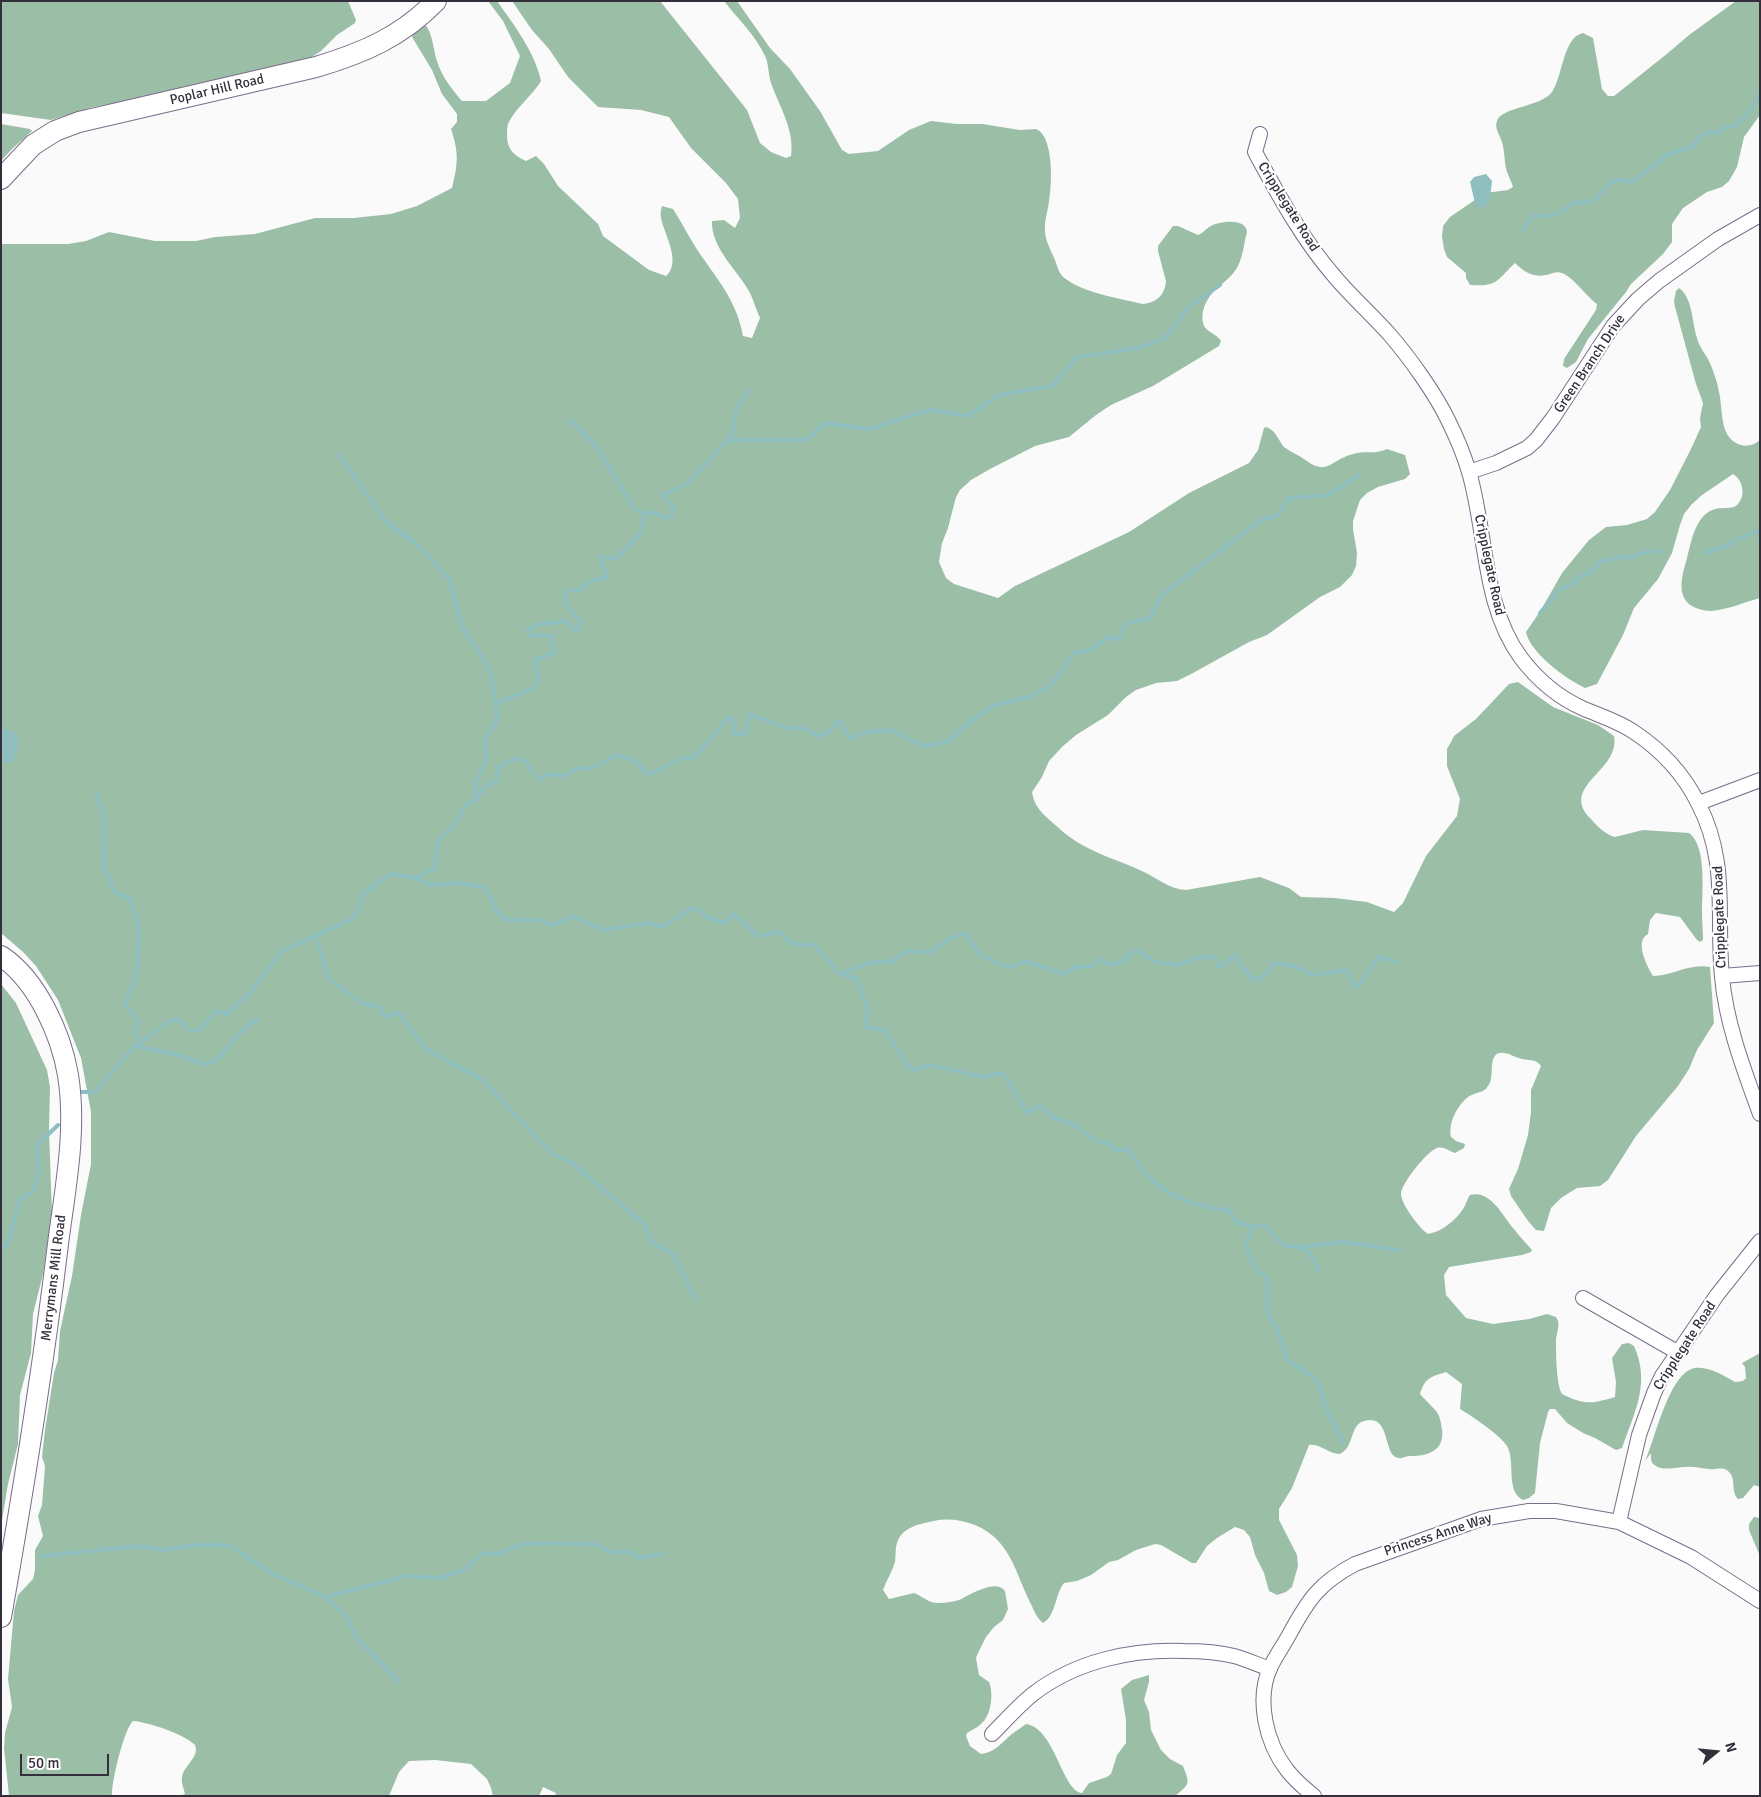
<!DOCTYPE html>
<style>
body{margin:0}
#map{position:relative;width:1761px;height:1797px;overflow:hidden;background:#fafafa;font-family:Signika,sans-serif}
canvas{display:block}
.frame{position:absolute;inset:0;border:2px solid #352f3c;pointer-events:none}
.north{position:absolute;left:1691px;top:1727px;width:50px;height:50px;-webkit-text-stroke:4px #fff;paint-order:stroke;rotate:73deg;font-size:14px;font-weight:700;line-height:20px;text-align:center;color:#352f3c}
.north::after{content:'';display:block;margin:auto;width:18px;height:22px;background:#352f3c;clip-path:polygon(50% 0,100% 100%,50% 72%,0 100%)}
.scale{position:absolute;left:20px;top:1754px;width:89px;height:22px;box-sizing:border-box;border:2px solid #352f3c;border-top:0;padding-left:6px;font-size:15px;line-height:18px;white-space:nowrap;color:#352f3c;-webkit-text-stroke:4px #fff;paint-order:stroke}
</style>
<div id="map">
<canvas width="1761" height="1797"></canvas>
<div class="frame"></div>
<div class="north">N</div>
<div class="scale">50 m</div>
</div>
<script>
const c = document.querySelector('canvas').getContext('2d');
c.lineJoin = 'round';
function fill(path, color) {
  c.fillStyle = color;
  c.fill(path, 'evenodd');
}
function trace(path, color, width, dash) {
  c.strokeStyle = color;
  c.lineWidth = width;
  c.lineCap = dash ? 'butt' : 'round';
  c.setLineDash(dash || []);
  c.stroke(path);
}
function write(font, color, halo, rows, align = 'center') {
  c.font = font + ' Signika,sans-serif';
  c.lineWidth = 4.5;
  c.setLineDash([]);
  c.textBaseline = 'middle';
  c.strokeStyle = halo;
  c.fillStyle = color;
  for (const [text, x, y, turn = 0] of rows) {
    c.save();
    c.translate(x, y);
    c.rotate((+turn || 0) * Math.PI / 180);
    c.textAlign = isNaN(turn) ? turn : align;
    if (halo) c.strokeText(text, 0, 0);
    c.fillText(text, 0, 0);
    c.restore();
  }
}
fill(new Path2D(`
 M 1,1 L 348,1 L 356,20 L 355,23 L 337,35 L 321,51 L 307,60 L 149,97 L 93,107 L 51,120 L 1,113 Z
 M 488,1 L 497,1 C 514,25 535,52 541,81 C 533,95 514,109 508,124 C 507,127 507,132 507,135 C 507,149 513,155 526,161 L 536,156 L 544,164 L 558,186 L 598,224 L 603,236 L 649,270 L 666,276 C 682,262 664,234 661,218 C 660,214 661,210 662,206 L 673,209 C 684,226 693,245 705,261 C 722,285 738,306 743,336 L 752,338 L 760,318 C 756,310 754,301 750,293 C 738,270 711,249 712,221 L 724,220 L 735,228 L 740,218 L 738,199 L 726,183 L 691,148 L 669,117 L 641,110 L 598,107 L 568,77 L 549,49 L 532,30 L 512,1 L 660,1 L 747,110 L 760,143 L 771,152 L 786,158 L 791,156 C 795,130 779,106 771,83 C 768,74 769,64 765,56 C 756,36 738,19 724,1 L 737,1 L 770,48 L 790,69 L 820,111 L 842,150 L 849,154 L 878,151 L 909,130 L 931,121 L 957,124 L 982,124 L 1020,130 L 1036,129 C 1054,136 1052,184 1049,201 C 1048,211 1044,221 1045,231 C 1045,240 1051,251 1055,260 C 1057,266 1059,273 1063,277 C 1083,293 1118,298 1143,304 C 1156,303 1165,295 1166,281 L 1158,251 L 1158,246 L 1173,226 L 1178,226 L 1198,235 C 1204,233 1206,228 1211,226 C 1221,221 1246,218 1247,232 C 1244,243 1243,256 1238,266 C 1228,285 1210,286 1203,311 C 1202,316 1202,321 1204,326 C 1208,333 1217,334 1221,341 L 1219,346 L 1153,386 L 1111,405 L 1096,415 L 1069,437 L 1035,446 L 990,469 L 971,480 L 960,490 L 956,497 L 948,528 L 942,543 L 939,562 L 946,578 L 954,584 L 998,598 L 1015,586 L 1129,532 L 1189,493 L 1249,463 L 1258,450 L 1264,428 L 1266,427 C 1276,430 1278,440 1284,447 C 1289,451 1296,454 1301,457 C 1329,478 1327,461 1353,454 C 1367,450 1374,455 1387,449 L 1405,455 L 1410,474 L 1405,479 L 1378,487 L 1367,493 L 1360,500 L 1353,521 L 1353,529 L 1357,553 L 1356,566 L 1352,575 L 1340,587 L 1320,597 L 1267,635 L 1249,642 L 1193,673 L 1177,681 L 1156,683 L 1136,690 L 1126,697 L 1108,715 L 1076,735 L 1063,746 L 1049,761 L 1042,777 L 1032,792 C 1034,807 1043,814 1053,823 C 1060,829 1066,835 1074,840 C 1095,854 1121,861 1144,872 C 1159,879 1169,889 1186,890 L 1260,877 L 1289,888 L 1301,897 L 1335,898 L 1367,902 L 1394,912 L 1403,903 L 1426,856 L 1457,816 L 1460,799 L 1447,766 L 1447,749 L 1451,742 L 1454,736 L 1476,719 L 1509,684 L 1518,682 L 1553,707 L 1598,725 L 1614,736 C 1621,771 1558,786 1591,819 C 1597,826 1606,835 1615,837 L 1643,830 L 1689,833 C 1707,846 1702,892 1702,912 C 1702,921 1703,930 1703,940 L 1700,942 L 1697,940 L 1680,917 L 1656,913 L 1650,920 L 1648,934 C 1634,941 1647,966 1653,976 C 1672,976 1689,963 1710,967 L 1714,1023 L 1697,1050 L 1689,1069 L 1678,1086 L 1636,1136 L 1608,1180 L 1600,1186 L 1577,1188 L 1561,1198 L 1551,1208 L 1544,1231 L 1536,1230 L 1528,1221 L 1511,1196 L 1509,1189 L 1518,1169 L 1528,1135 L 1531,1112 L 1531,1090 L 1541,1066 C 1536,1058 1527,1061 1519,1058 C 1514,1057 1509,1053 1504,1053 C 1489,1051 1493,1070 1491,1078 C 1491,1082 1488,1086 1486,1089 C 1481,1093 1473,1093 1468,1097 C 1457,1106 1448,1123 1451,1137 L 1456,1141 L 1465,1144 L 1464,1148 L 1455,1153 C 1449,1151 1443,1146 1437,1148 C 1427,1151 1402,1183 1401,1193 C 1400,1203 1420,1229 1428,1234 C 1441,1232 1455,1221 1463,1209 C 1466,1205 1467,1199 1470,1195 C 1491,1189 1503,1217 1514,1229 C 1519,1236 1526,1243 1532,1250 L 1531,1252 L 1522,1255 L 1449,1267 L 1444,1275 L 1446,1295 L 1466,1318 L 1493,1324 L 1529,1319 L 1547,1314 L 1556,1317 C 1561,1323 1557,1332 1556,1339 C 1556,1351 1556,1384 1562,1394 C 1584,1405 1592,1404 1615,1397 L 1616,1382 L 1612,1358 L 1622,1344 L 1629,1343 L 1634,1346 C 1651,1384 1634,1413 1622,1448 L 1616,1450 L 1595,1438 L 1583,1433 L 1567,1423 L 1555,1409 L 1550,1409 L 1548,1412 L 1540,1443 L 1535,1493 L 1529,1498 L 1523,1500 C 1505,1491 1516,1462 1507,1446 C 1500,1435 1472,1416 1460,1409 L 1462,1384 L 1446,1372 C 1430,1377 1425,1378 1420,1394 C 1425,1400 1431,1405 1436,1411 C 1440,1416 1441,1423 1442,1429 C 1445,1451 1428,1456 1410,1456 C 1406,1456 1402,1459 1399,1458 C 1382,1457 1392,1413 1364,1421 C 1353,1424 1353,1438 1348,1446 C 1347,1449 1343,1452 1340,1454 C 1328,1454 1320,1443 1309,1445 L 1292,1488 L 1279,1509 L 1279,1520 L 1297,1555 L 1298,1566 L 1292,1587 L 1286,1592 L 1277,1595 L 1269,1591 L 1264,1573 L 1255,1555 L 1250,1537 L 1244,1530 L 1235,1527 L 1217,1538 L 1207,1546 L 1196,1563 L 1192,1563 L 1161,1545 L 1155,1544 L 1136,1550 L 1118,1560 L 1109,1562 L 1091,1575 L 1077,1581 L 1064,1583 C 1055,1594 1056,1616 1043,1623 C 1037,1618 1034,1611 1031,1604 C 1015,1573 1011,1540 975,1525 C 961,1520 949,1518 934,1521 C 919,1524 902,1527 897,1543 C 895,1549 896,1556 895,1562 C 892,1572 886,1581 883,1590 L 889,1599 L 914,1593 C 922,1596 930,1604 939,1603 C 945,1603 953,1602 959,1600 C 970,1595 995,1578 1005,1591 L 1008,1609 L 1003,1620 L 994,1627 L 986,1637 L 978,1653 L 976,1658 L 979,1675 L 989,1682 C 994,1694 991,1716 981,1724 C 977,1728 971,1730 967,1733 L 966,1736 L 970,1746 L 981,1754 C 996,1752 1002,1742 1012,1734 C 1017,1730 1022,1727 1026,1724 C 1055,1728 1062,1791 1082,1793 L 1089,1783 L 1107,1777 L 1111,1774 L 1117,1755 L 1126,1743 L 1126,1720 L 1121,1689 L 1132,1680 L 1149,1675 L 1149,1682 L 1144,1700 L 1149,1712 L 1151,1730 L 1161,1750 L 1170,1759 L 1183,1766 C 1190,1784 1190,1784 1175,1796 L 555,1796 L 556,1793 L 543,1787 L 539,1796 L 493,1796 L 491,1788 L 487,1779 L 471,1764 L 435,1760 L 409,1761 L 399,1772 L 389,1796 L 179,1796 L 185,1794 C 184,1789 181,1783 182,1777 C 184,1765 200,1757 195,1745 C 184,1734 148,1722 133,1721 C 124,1729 111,1783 112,1796 L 9,1796 L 4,1748 L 5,1733 L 12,1707 L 8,1679 L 14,1611 L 18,1595 L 33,1579 L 35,1570 L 35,1550 L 43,1536 L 38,1516 L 42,1505 L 43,1493 L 45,1466 L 42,1457 L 45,1430 L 54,1373 L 58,1360 L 60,1331 L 72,1276 L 81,1215 L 91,1164 L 91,1112 L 81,1058 L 58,1000 L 36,966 L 23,952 L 1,933 L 1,244 L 68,244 L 86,241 L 109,232 L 155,241 L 196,241 L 215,237 L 255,234 L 315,218 L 354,218 L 391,214 L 417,206 L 452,188 C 458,164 459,153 451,129 L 457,122 L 457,114 L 442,94 L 432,70 L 412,37 L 414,28 L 425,24 C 433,34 433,49 437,61 C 442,77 451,88 462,101 L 486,101 L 510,83 L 520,56 L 503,21 Z
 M 1736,1 L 1760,1 L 1760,115 L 1744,137 L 1737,167 L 1729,181 L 1722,187 L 1707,192 L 1683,208 L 1672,224 L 1672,242 L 1663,254 L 1631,284 L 1626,292 L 1588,339 L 1576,362 L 1567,368 L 1563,366 L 1564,359 L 1596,310 L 1597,304 C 1586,296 1573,277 1562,273 C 1556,271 1552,274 1546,275 C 1534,278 1524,272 1515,263 C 1497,280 1498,287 1470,285 L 1466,278 L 1466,273 L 1447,257 L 1444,249 L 1442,237 L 1443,226 L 1450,217 L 1485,193 L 1508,190 L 1513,187 C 1511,181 1509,177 1507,172 C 1504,163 1505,152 1502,142 C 1500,135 1494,128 1497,121 C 1501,107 1541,107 1552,92 C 1563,76 1563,37 1583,33 L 1593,38 L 1602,89 L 1608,96 L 1614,96 L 1668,53 L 1689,35 Z
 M 1,124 L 30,129 L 32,131 L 12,149 L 1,161 Z
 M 1679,288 C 1693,298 1692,323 1697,338 C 1699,346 1704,352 1708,359 C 1713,369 1717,381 1719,392 C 1722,405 1721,423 1727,434 C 1734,446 1749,450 1760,440 L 1760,598 C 1745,602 1727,610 1711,611 C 1706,611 1701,610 1696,608 C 1676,600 1681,578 1686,562 C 1690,547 1692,532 1701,519 C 1715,501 1731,513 1738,504 C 1746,495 1743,480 1733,474 L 1702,495 L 1692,504 L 1684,514 L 1680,525 L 1672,553 L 1658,579 L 1634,608 L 1623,635 L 1597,684 L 1585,688 C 1566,679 1530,653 1526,632 L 1541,610 L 1562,573 L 1589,540 L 1606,527 L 1627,525 L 1647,519 L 1655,512 L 1670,490 L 1691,449 L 1701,427 L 1700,418 L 1703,403 L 1696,384 L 1675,307 L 1674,301 L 1676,291 Z
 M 1,984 L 16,1003 L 47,1070 L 50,1087 L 49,1130 L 52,1214 L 43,1274 L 33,1314 L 31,1353 L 20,1395 L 18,1444 L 8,1484 L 1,1526 Z
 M 1760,1353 L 1760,1487 L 1754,1485 L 1743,1498 L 1738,1499 C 1730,1491 1737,1478 1728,1471 C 1722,1466 1716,1470 1709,1469 C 1702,1469 1694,1466 1686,1467 C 1678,1467 1663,1471 1656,1466 C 1650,1463 1651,1458 1651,1453 L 1645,1461 C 1655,1440 1669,1372 1695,1368 C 1709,1366 1724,1376 1735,1382 L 1743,1381 L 1746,1378 L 1745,1367 L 1742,1363 Z
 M 1754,1517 L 1760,1518 L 1760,1556 L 1749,1530 L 1749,1524 Z`), '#9bbea7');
fill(new Path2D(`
 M 1486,174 L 1492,181 L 1490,200 L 1486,206 L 1478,208 C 1474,204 1472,188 1470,182 L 1474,177 Z
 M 4,729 C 24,730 19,750 12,763 L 1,763 L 1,730 Z`), '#8fbebf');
trace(new Path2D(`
 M 1523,231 L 1531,217 L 1536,215 L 1549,216 L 1560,213 L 1573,203 L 1594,201 L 1611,182 L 1620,180 L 1632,182 L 1667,155 L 1691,147 L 1702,135 L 1710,132 L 1717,133 L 1726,127 L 1735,126 L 1747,115 L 1760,95
 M 570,420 L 596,446 L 635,510 L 646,514
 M 728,440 L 806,440 L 825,423 L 869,429 L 930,410 L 968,416 L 999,395 L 1052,386 L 1077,357 L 1139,348 L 1165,338 L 1188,308 L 1220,285
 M 339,455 L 387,523 L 417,544 L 449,579 L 462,626 L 490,669 L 496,704 L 497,721 L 484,740 L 487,759 L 475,784 L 477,798
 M 646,514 L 652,512 L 666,518 L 672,516 L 673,506 L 662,495 L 687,484 L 728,440 L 733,431 L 737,406 L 749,391
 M 1704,553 L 1727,546 L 1735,540 L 1760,530
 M 1540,613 L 1560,589 L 1576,582 L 1581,576 L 1590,573 L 1601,561 L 1623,557 L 1632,557 L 1646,552 L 1661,551
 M 496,704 L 534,688 L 538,682 L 536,659 L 554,653 L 552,636 L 530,635 L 527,631 L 536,625 L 567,621 L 575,632 L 582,623 L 565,604 L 565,591 L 580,590 L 590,581 L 607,577 L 600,557 L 616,558 L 640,534 L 646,514
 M 96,793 L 103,811 L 104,868 L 115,892 L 130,899 L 139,928 L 137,974 L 125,1004 L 139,1022 L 135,1034 L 141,1043
 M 416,878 L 431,885 L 460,883 L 485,888 L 497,911 L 506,920 L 539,920 L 552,925 L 574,917 L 603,930 L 650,923 L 662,927 L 690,909 L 698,909 L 708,918 L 724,923 L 734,914 L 758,936 L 779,932 L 792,944 L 814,945 L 840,974 L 856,978 L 868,1010 L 865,1027 L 885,1030 L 908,1066 L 915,1070 L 931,1065 L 983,1077 L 1003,1073 L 1027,1113 L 1040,1106 L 1052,1117 L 1073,1124 L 1096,1141 L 1109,1144 L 1116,1150 L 1128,1149 C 1135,1158 1141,1169 1149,1177 C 1169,1198 1201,1208 1229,1210 L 1237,1223 L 1252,1226 L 1266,1226 L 1283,1245 L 1297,1247 L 1308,1251 L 1319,1270
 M 316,937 L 329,979 L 363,1004 L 380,1007 L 384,1017 L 399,1013 L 426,1049 L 484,1081 L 552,1154 L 571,1162 L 644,1224 L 652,1242 L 674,1255 L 695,1299
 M 840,974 L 869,963 L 893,961 L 906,951 L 932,952 L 949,939 L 965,933 L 980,955 L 1009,968 L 1025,961 L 1064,974 L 1076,967 L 1092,966 L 1100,959 C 1117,970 1122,961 1136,950 L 1156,962 L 1177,965 L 1200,957 L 1214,957 L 1220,968 L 1234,955 L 1253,980 L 1263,977 L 1275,963 L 1294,966 L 1312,975 L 1347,970 L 1354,986 L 1360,984 L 1378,957 L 1397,962
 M 135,1046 L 179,1055 L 204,1064 L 214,1062 L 246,1027 L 258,1019
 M 82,1092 L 95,1092 L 135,1046 L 171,1020 L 179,1020 L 191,1032 L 202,1028 L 215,1011 L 227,1014 L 251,992 L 282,951 L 350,920 L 358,911 L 363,894 L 391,874 L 416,878 L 435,868 L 438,841 L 455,824 L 464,807 L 477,798 L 487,785 L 496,782 L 499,766 L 513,759 L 524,760 L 539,780 L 547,774 L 565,776 L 576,768 L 590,769 L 617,755 L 636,761 L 649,775 L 679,759 L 695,757 L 729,717 L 735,722 L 734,734 L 746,734 L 749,714 L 786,728 L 804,728 L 817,736 L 828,733 L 838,720 L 850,738 L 866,732 L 891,730 L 924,746 L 949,741 L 968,723 L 995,705 L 1029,697 L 1050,686 L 1075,652 L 1089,651 L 1109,637 L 1119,639 L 1125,624 L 1150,618 L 1161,596 L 1260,520 L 1277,516 L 1289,498 L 1328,495 L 1359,475
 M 1252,1226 L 1246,1245 L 1255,1270 L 1267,1277 L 1268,1315 L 1277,1328 L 1287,1360 L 1312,1376 L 1321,1388 L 1325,1406 L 1343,1442
 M 1299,1247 L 1343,1242 L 1400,1250
 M 1,1250 L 8,1243 L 20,1199 L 33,1191 L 39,1172 L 37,1145 L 58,1125
 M 41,1556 L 141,1546 L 164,1550 L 194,1545 L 229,1545 L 273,1574 L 325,1597 L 344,1614 L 357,1638 L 399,1682
 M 325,1597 L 407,1576 L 440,1578 L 464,1570 L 484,1553 L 498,1554 L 519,1545 L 537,1543 L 595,1544 L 610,1552 L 631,1552 L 638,1558 L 664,1554`), '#8fbebf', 4);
const street = new Path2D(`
 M 1260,134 L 1255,152 C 1279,196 1302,239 1335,277 C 1352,297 1372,315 1390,335 C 1409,357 1435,393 1448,420 C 1456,436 1464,455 1469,472 C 1487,533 1482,605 1521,658 C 1537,679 1558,697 1582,708 C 1600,716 1618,721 1634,732 C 1661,750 1684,775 1698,803 C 1729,862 1716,914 1722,977 C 1726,1023 1744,1070 1760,1114
 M 1469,472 L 1496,463 L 1527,448 L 1536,440 L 1553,418 L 1613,326 L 1638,299 L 1659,281 L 1718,239 L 1760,215
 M 1699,803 L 1760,780
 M 1722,976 L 1760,973
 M 1583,1298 L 1677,1352
 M 1619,1522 L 1639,1435 L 1654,1393 L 1662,1376 L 1717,1295 L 1760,1241
 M 992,1734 C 1005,1721 1018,1706 1033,1694 C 1076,1661 1131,1649 1184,1651 C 1201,1651 1218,1652 1234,1656 C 1246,1659 1258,1665 1270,1669
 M 1314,1796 C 1304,1788 1294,1779 1287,1770 C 1266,1743 1256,1700 1270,1668 C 1275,1657 1283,1646 1289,1635 C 1308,1600 1319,1583 1355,1564 L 1481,1519 L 1529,1511 L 1556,1511 L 1619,1522 L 1691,1557 L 1760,1601`);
const secondary = new Path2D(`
 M 1,179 L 33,145 L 55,131 L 79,122 L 316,67 C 363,53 401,37 436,1
 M 1,956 C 37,980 61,1034 68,1075 C 77,1131 65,1189 58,1244 C 43,1369 23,1493 1,1617`);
trace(street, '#7b6d8b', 16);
trace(secondary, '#7b6d8b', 22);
trace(street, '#fff', 14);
trace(secondary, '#fff', 20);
write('14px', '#352f3c', '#fff', [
 ["Poplar Hill Road",217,90,-13],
 ["Cripplegate Road",1288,207,58],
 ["Green Branch Drive",1590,364,-56],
 ["Cripplegate Road",1489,565,78],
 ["Cripplegate Road",1720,917,-92],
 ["Merrymans Mill Road",54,1278,-83],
 ["Cripplegate Road",1685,1346,-57],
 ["Princess Anne Way",1438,1535,-18]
]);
</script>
